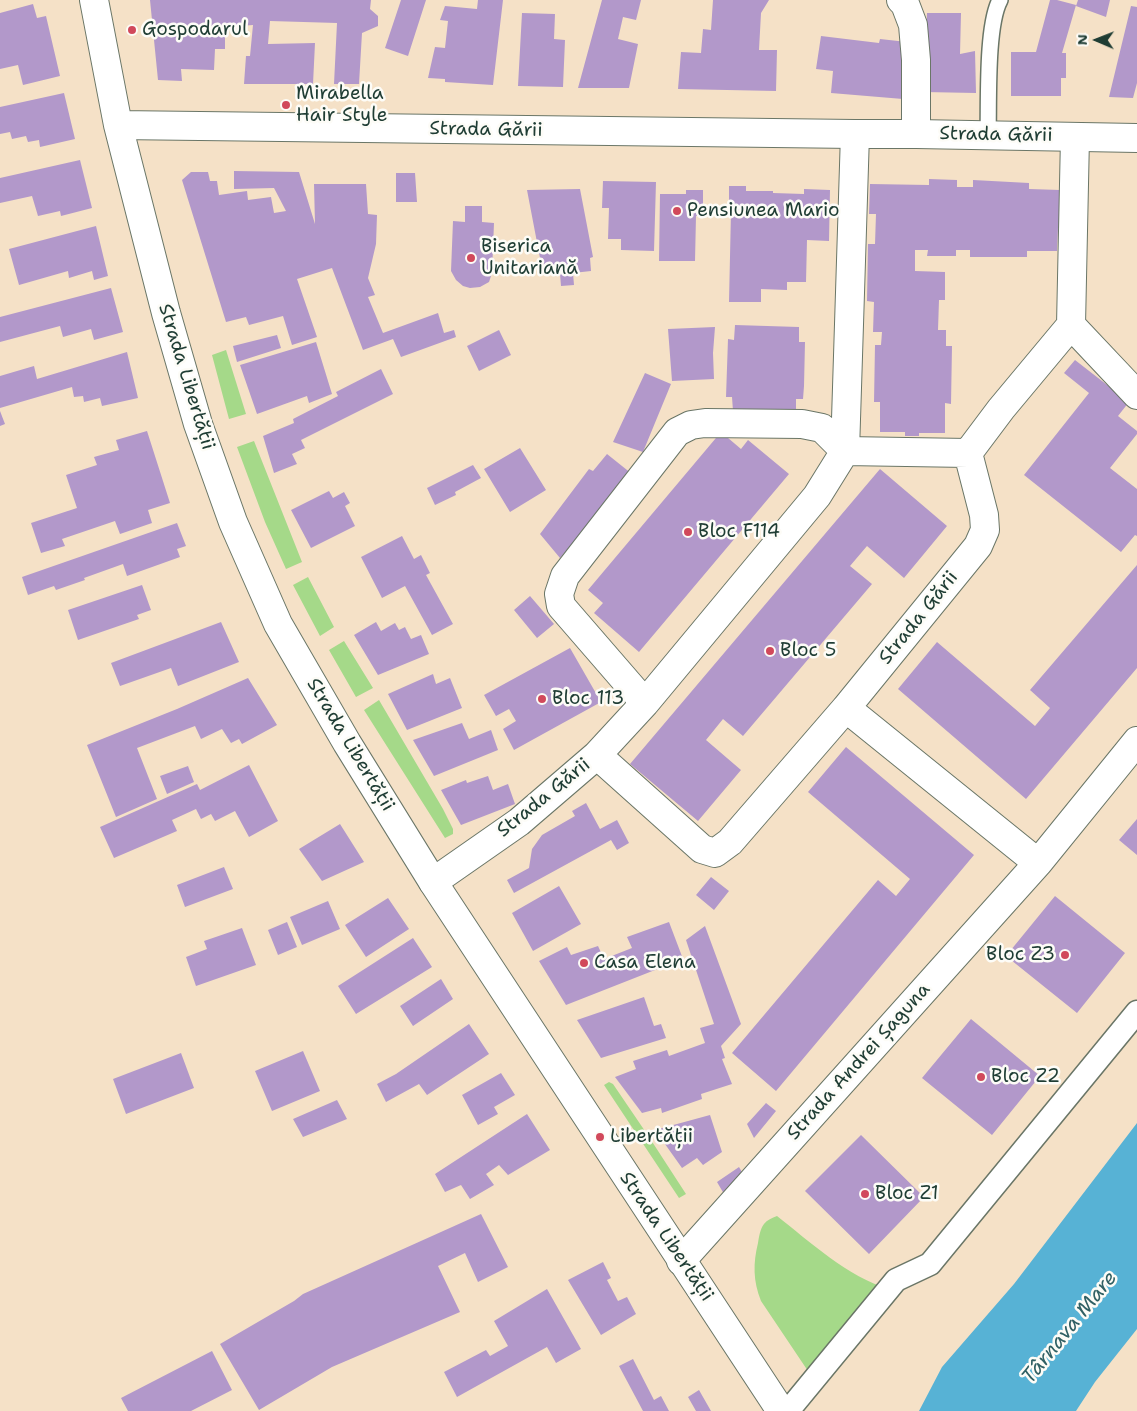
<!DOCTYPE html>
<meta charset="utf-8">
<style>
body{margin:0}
#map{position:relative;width:1137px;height:1411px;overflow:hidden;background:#f5e1c7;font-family:"Shantell Sans",sans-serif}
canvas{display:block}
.north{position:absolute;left:1072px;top:15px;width:50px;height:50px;-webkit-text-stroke:4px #fdfcf7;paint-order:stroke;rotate:271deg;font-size:14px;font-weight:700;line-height:20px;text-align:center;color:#1f3d34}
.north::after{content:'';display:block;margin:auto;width:18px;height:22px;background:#1f3d34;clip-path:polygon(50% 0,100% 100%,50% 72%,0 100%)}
</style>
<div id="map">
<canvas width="1137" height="1411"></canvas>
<div class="north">N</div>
</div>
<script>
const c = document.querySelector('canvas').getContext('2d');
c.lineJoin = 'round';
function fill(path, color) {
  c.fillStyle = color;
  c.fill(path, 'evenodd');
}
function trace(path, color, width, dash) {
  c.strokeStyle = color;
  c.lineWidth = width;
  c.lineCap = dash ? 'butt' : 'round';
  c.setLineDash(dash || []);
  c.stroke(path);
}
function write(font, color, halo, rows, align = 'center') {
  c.font = font + ' "Shantell Sans",sans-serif';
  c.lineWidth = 5;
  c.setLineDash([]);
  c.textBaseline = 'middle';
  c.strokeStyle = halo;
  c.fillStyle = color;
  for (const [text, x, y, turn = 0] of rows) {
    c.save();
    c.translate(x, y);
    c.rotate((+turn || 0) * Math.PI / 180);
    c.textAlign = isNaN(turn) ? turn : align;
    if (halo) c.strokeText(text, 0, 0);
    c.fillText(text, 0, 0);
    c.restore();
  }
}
fill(new Path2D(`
 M 226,350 L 246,414 L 229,419 L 212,355 Z
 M 254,441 L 302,562 L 286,569 L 265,522 L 237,447 Z
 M 308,577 L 334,627 L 320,636 L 293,585 Z
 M 344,641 L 373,688 L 356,697 L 329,650 Z
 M 379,700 L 443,809 L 453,829 L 453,834 L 445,838 L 364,710 Z
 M 609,1082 L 613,1084 L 649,1137 L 686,1194 L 679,1198 L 604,1085 Z
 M 777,1216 C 810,1242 848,1277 889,1289 L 814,1380 L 761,1301 C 753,1281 753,1263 758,1243 C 759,1237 760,1229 764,1224 C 767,1220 772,1218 777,1216 Z`), '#a5d989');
fill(new Path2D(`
 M 1137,1123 L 1137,1329 L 1095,1382 L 1076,1411 L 919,1411 L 942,1367 L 1014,1284 Z`), '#57b2d5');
fill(new Path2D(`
 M 150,0 L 371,0 L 370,9 L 378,16 L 378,26 L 362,33 L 359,84 L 334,84 L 337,23 L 270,21 L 268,44 L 315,43 L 313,84 L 244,84 L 246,56 L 250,56 L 253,25 L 201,29 L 201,36 L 225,35 L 225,49 L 215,49 L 214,70 L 181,69 L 182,81 L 158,80 Z
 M 401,0 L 426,0 L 408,56 L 385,48 Z
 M 478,0 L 503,0 L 493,85 L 445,82 L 445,79 L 428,78 L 435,47 L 445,48 L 448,21 L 440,20 L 445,6 L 477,9 Z
 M 602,0 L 641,0 L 636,20 L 623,17 L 618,39 L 638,44 L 629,88 L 578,88 Z
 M 713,0 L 769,0 L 761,13 L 759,50 L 777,50 L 776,91 L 678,89 L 681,52 L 701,53 L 703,29 L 711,30 Z
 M 1050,0 L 1057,0 L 1076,5 L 1062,53 L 1066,53 L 1066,78 L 1061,78 L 1061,96 L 1011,96 L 1011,52 L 1036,52 Z
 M 1078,0 L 1110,0 L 1106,17 L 1076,6 Z
 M 33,4 L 37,18 L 46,16 L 60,76 L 23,85 L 18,65 L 0,69 L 0,13 Z
 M 1131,6 L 1137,7 L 1137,83 L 1133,98 L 1109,97 Z
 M 522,13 L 555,14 L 554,39 L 565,40 L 563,87 L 518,86 Z
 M 927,13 L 961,13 L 960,54 L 975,51 L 976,93 L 924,92 Z
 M 821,36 L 879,43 L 880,39 L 907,42 L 903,99 L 831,93 L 833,71 L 816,69 Z
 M 64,93 L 75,139 L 40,147 L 39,140 L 28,142 L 26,136 L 12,139 L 10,132 L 0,134 L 0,107 Z
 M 80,160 L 92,208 L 61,216 L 60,211 L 38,216 L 32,196 L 0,203 L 0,178 Z
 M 234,171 L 299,172 L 315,224 L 314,184 L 366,184 L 368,214 L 377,215 L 376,244 L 368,278 L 375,295 L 368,297 L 383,333 L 438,313 L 444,333 L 454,330 L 456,337 L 401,357 L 393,339 L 363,350 L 332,268 L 297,279 L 317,337 L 292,345 L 283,316 L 249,325 L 246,317 L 226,322 L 182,180 L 191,172 L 208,172 L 210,181 L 217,181 L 219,195 L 247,191 L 248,200 L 271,197 L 274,213 L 286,211 L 274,188 L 234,189 Z
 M 396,173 L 415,173 L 417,202 L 396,202 Z
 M 929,179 L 957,180 L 957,187 L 973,187 L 973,180 L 1029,183 L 1029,189 L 1060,190 L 1059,217 L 1063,217 L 1062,228 L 1058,228 L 1057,251 L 1027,251 L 1027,257 L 970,257 L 970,250 L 956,250 L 956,256 L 927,256 L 928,250 L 915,250 L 915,271 L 945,272 L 945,300 L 939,300 L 938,330 L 946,330 L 946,346 L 952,346 L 951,404 L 945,403 L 945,433 L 919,433 L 919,436 L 905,436 L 905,432 L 880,432 L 880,402 L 874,402 L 875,345 L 881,345 L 882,332 L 873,332 L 874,302 L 867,301 L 868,244 L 875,244 L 876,214 L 869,214 L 870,184 L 929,185 Z
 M 603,181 L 656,182 L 654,251 L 621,250 L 621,239 L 608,239 L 609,208 L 602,208 Z
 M 729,186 L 746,186 L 746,191 L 773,191 L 773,193 L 804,194 L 804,189 L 830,190 L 829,241 L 807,240 L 806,282 L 787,282 L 787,290 L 761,289 L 761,302 L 729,302 L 731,211 L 729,211 Z
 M 580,189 L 593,257 L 590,258 L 591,271 L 573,273 L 574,285 L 561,286 L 560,274 L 544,275 L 543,258 L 540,258 L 527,190 Z
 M 686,190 L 703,190 L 703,216 L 696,216 L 695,261 L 659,261 L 660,194 L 686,194 Z
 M 465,206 L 482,206 L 482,222 L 494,223 L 492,273 L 489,282 L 480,287 L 470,288 L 463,286 L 456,280 L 451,271 L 453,221 L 465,222 Z
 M 96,226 L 108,276 L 94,280 L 92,271 L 69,278 L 68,271 L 19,285 L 9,249 Z
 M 111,288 L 123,332 L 94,340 L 91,329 L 63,337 L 60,326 L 0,342 L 0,317 Z
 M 735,325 L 799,327 L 799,342 L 805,342 L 804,386 L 803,399 L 796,399 L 796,415 L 733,411 L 732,397 L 726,397 L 728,339 L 734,340 Z
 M 715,327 L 713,353 L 714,379 L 672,381 L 668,329 Z
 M 499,330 L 511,355 L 479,371 L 467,346 Z
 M 277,335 L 281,348 L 237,362 L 233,346 Z
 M 316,342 L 332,394 L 309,403 L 307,396 L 257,414 L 240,365 Z
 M 127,352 L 138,398 L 102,406 L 100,398 L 84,402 L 83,396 L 74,397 L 72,387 L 0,408 L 0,376 L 34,366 L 37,379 Z
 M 1075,360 L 1129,402 L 1118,416 L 1137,431 L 1137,434 L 1110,468 L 1137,489 L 1137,536 L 1135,535 L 1121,552 L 1024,475 L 1089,393 L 1064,373 Z
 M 381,369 L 393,394 L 301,440 L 305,448 L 292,454 L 297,464 L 274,473 L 263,436 L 294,423 L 293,419 L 338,396 L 336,392 Z
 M 645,373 L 671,384 L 643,452 L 613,442 Z
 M 0,411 L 5,424 L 0,426 Z
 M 147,431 L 170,503 L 148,510 L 152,523 L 120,534 L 115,521 L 62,539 L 65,546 L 41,553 L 31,523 L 77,508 L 66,475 L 97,465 L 94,457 L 119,450 L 116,440 Z
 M 721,432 L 741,449 L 748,440 L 789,474 L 639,652 L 594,613 L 603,603 L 588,590 Z
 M 520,448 L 546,490 L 510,512 L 484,469 Z
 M 607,454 L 632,474 L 560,558 L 540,534 L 589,469 L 593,471 Z
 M 473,465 L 481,478 L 455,492 L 456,495 L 435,505 L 427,488 Z
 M 880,469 L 947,526 L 904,578 L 867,546 L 850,566 L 872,584 L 743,736 L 723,719 L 706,740 L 741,770 L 698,821 L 630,764 Z
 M 329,491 L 333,498 L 344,492 L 350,503 L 345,506 L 355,526 L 311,548 L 291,510 Z
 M 177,523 L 186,546 L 177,549 L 180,557 L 127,576 L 123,564 L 84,578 L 85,580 L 56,590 L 54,586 L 28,595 L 22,577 Z
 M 402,536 L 414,559 L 421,555 L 430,573 L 426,575 L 453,624 L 432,635 L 405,586 L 382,598 L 361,557 Z
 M 1137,565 L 1137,668 L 1026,799 L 898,689 L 937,642 L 1035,726 L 1050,708 L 1030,690 Z
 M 142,585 L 151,610 L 137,615 L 139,619 L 78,640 L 68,610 Z
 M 530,596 L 554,624 L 537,638 L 514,610 Z
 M 221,622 L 239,662 L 178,686 L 171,668 L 120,686 L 111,663 Z
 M 376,622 L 381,631 L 395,623 L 399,630 L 405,627 L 411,639 L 421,635 L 429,654 L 378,675 L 354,635 Z
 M 570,648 L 601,702 L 514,750 L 503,729 L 516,721 L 509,709 L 496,716 L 484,695 Z
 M 433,674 L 436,684 L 450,678 L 462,708 L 407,730 L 388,694 Z
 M 248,678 L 277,725 L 242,744 L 239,739 L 231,743 L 222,729 L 201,739 L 195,726 L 137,748 L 157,799 L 116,817 L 87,745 L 177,709 Z
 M 462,723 L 469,739 L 491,730 L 498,750 L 434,776 L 413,740 Z
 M 846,747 L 974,855 L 776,1091 L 732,1053 L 878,880 L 896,896 L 910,879 L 808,792 Z
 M 249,765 L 278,821 L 249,837 L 235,811 L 215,821 L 211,814 L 201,819 L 196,809 L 172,820 L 177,831 L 114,858 L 100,827 L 197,784 L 200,790 Z
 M 188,766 L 194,782 L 167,794 L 160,776 Z
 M 488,776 L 493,790 L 508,784 L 515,804 L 461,825 L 441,790 L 466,780 L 467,783 Z
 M 586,803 L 600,829 L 617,820 L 629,843 L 617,850 L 611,840 L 514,893 L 507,880 L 529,868 L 532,849 L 542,835 L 575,816 L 572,811 Z
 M 1137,819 L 1137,855 L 1119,840 Z
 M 340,824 L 364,862 L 322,881 L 299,849 Z
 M 224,867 L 233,889 L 185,907 L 177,885 Z
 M 711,877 L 729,891 L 714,910 L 696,895 Z
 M 559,886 L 581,924 L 533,951 L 512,913 Z
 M 1055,896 L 1125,953 L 1077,1013 L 1006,956 Z
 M 388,898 L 409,929 L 366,957 L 345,925 Z
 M 328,901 L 340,929 L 302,945 L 290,917 Z
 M 287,922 L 297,947 L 278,955 L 268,930 Z
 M 669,922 L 683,959 L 566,1005 L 539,961 L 567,947 L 571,955 L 598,946 L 604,959 L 632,948 L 627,937 Z
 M 705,926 L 741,1024 L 721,1046 L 725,1058 L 722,1059 L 732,1084 L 701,1094 L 702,1099 L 662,1113 L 661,1108 L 642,1113 L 615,1077 L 636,1069 L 633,1061 L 667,1050 L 669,1056 L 705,1043 L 700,1028 L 714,1024 L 686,940 Z
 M 242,928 L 256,965 L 196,986 L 186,957 L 207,949 L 204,941 Z
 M 413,938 L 432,967 L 356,1014 L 338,986 Z
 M 441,979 L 453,999 L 413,1026 L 400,1006 Z
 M 644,997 L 654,1026 L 661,1024 L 666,1038 L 601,1058 L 577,1020 Z
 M 971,1019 L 1040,1076 L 992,1135 L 922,1078 Z
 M 469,1024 L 489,1054 L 427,1095 L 419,1084 L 386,1102 L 377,1084 L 396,1074 Z
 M 303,1051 L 320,1091 L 272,1111 L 255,1071 Z
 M 181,1053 L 194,1088 L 126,1114 L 113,1079 Z
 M 501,1073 L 515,1095 L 494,1107 L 498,1114 L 478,1125 L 462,1095 Z
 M 337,1100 L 347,1119 L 303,1137 L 293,1119 Z
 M 766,1103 L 776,1111 L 754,1138 L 747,1124 Z
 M 527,1114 L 550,1150 L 508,1175 L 499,1165 L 486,1174 L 494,1185 L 470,1199 L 461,1185 L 445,1192 L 435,1174 Z
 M 710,1115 L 722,1152 L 703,1165 L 697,1158 L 682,1168 L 655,1130 Z
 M 861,1135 L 924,1197 L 869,1254 L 805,1191 Z
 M 739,1167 L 746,1179 L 727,1199 L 717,1182 Z
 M 481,1214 L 508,1267 L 478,1282 L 465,1253 L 438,1266 L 460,1312 L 332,1367 L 259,1410 L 220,1344 L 294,1301 L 303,1294 Z
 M 603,1262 L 611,1278 L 607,1280 L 618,1301 L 627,1297 L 636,1314 L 601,1335 L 568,1280 Z
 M 547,1289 L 581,1349 L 556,1363 L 547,1347 L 457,1397 L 444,1372 L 486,1350 L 490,1356 L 508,1346 L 494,1321 Z
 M 212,1351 L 232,1390 L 191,1411 L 128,1411 L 121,1398 Z
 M 633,1359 L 654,1400 L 661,1396 L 669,1411 L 643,1411 L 619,1366 Z
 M 699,1390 L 711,1411 L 696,1411 L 688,1397 Z`), '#b298ca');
const service = new Path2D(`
 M 988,135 C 989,103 986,26 1000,0`);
const pedestrian = new Path2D(`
 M 788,1411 L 896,1280 L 930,1264 L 1137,1012`);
const minor = new Path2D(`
 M 901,0 L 905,4 L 913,25 L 916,60 L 916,134
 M 1071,325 L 1137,395
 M 968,453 L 1001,409 L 1071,325 L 1075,137
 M 645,703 L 561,606 L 559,594 L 565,576 L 677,432 L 691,425 L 705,423 L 802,424 L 822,428 L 845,451 L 968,453
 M 846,708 L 1038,863
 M 597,755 L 702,849 L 715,853 L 730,842 L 846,708 L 978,546 L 985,530 L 984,515 L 968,453
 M 433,882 L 519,822 L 597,755 L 645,703 L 817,496 L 845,451 L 855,134
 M 681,1261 L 1038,863 L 1137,741`);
const tertiary = new Path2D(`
 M 94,0 L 118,125 L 166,313 L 198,424 L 233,522 L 278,624 L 347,743 L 433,882 L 781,1411
 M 118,125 L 855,134 L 916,134 L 1137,138`);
trace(service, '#6a7667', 18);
trace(pedestrian, '#6a7667', 25);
trace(minor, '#6a7667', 30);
trace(tertiary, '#6a7667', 30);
trace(service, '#fff', 15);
trace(pedestrian, '#fff', 22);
trace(minor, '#fff', 28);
trace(tertiary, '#fff', 28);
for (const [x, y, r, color] of [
 [132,30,5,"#d1495b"],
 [286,105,5,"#d1495b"],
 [677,211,5,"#d1495b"],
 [471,258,5,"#d1495b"],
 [688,532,5,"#d1495b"],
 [770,651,5,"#d1495b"],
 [542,699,5,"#d1495b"],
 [1065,955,5,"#d1495b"],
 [584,963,5,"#d1495b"],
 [981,1077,5,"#d1495b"],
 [600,1137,5,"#d1495b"],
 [865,1194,5,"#d1495b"]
]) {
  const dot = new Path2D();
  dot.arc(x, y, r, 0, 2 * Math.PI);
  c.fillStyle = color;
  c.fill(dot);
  trace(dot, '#fdfcf7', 2);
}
write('19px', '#1f3d34', '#fdfcf7', [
 ["Gospodarul",142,30],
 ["Mirabella",296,94],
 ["Hair Style",296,116],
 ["Pensiunea Mario",687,211],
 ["Biserica",481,247],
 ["Unitariană",481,269],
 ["Bloc F114",698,532],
 ["Bloc 5",780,651],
 ["Bloc 113",552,699],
 ["Bloc Z3",1055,955,"right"],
 ["Casa Elena",594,963],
 ["Bloc Z2",991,1077],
 ["Libertății",610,1137],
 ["Bloc Z1",875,1194]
], 'left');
write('19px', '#1f3d34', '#fdfcf7', [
 ["Strada Gării",486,130,1],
 ["Strada Gării",996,135,1],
 ["Strada Libertății",186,377,73],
 ["Strada Gării",919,618,-51],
 ["Strada Libertății",350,745,59],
 ["Strada Gării",544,798,-39],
 ["Strada Andrei Șaguna",859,1062,-48],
 ["Strada Libertății",666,1237,56]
]);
write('italic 20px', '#306064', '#fdfcf7', [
 ["Târnava Mare",1070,1328,-51]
]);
</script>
